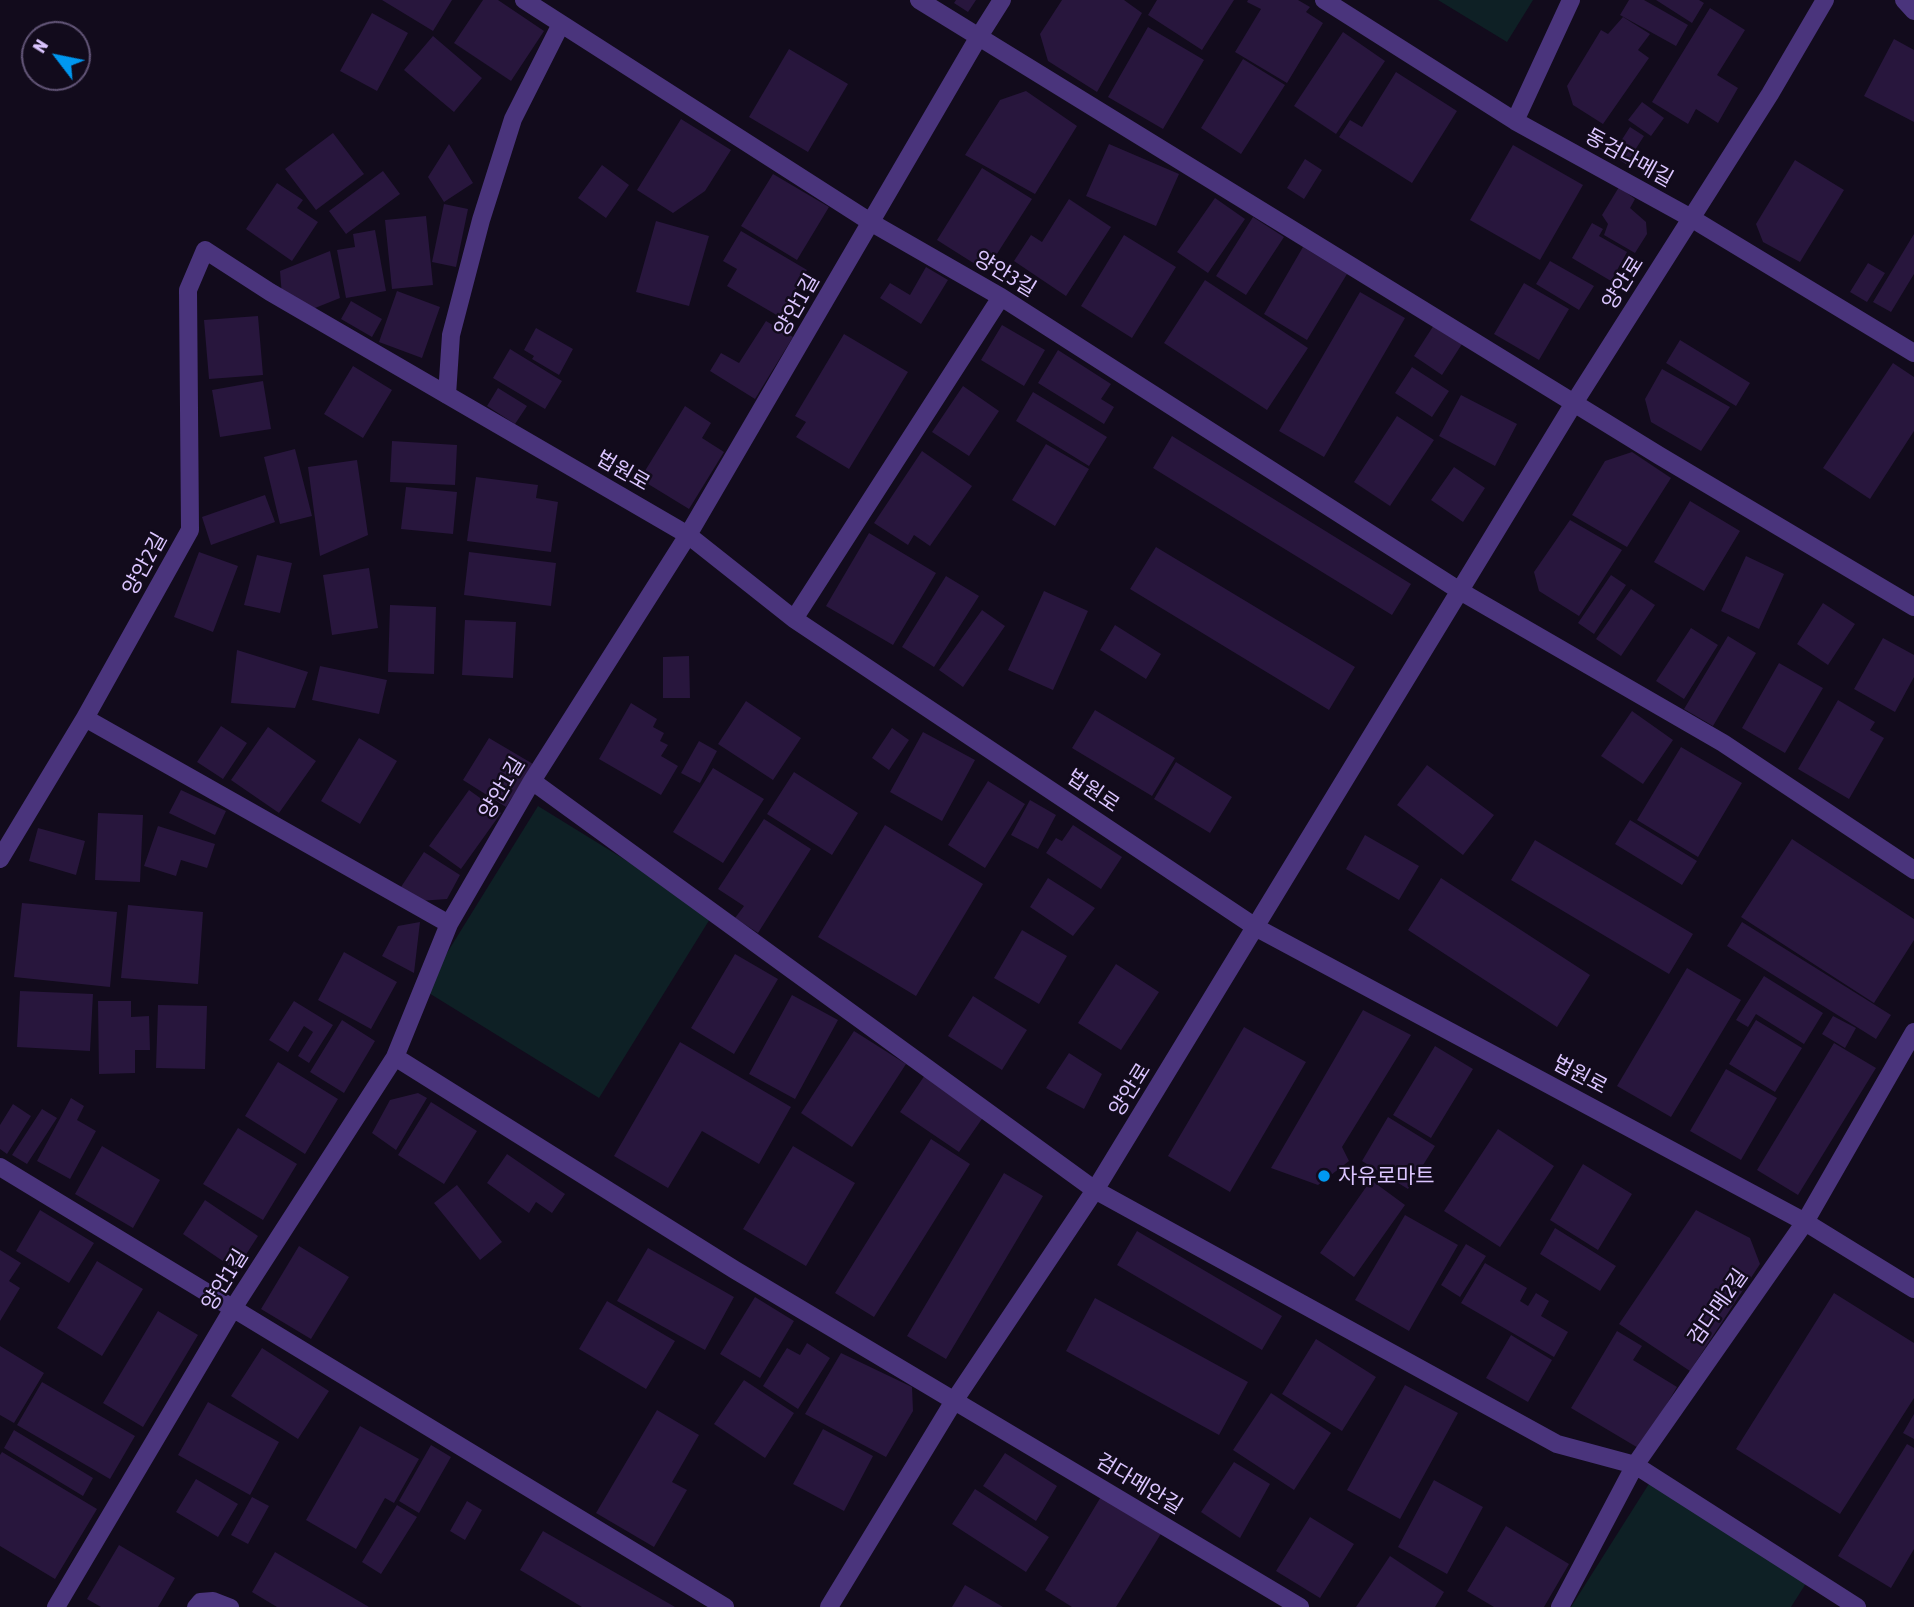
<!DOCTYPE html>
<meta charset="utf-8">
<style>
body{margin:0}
#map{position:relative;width:1914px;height:1607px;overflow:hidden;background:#120b1c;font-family:"Asap Condensed",sans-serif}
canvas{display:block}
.north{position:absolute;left:21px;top:21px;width:70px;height:70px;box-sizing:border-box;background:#120b1c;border:2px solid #625577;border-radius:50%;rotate:302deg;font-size:19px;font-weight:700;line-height:28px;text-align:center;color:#dbc5ff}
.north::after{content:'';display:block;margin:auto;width:24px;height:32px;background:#0098f0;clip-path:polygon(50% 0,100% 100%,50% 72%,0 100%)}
</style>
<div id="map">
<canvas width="1914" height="1607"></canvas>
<div class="north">N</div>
</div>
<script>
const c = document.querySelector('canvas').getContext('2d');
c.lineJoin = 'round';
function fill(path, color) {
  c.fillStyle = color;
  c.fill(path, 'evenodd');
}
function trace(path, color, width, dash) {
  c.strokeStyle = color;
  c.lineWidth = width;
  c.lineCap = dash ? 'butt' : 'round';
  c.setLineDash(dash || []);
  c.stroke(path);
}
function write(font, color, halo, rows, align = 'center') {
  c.font = font + ' "Asap Condensed","Noto Sans KR",sans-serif';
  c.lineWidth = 5;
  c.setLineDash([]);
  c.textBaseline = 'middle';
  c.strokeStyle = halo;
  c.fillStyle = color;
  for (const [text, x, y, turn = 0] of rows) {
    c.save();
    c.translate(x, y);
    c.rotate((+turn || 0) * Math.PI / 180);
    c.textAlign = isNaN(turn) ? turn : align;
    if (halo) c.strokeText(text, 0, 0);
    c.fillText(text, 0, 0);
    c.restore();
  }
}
fill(new Path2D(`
 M 1438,0 L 1533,0 L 1507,42 Z
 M 538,806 L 713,914 L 599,1098 L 424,990 Z
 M 1652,1479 L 1810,1577 L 1791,1607 L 1571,1607 Z`), '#0e2025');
fill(new Path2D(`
 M 382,0 L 452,0 L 433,31 Z
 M 483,0 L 498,0 L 544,31 L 511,81 L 454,43 Z
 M 956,0 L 976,0 L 968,12 L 954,3 Z
 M 1062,0 L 1124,0 L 1142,13 L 1097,92 L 1048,61 L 1040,34 Z
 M 1157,0 L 1234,0 L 1202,50 L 1148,15 Z
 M 1248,0 L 1298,0 L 1310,7 L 1306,12 L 1323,23 L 1287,83 L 1235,52 L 1261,9 L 1247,2 Z
 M 1629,0 L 1644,0 L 1688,25 L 1676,46 L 1620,15 Z
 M 1656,0 L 1699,0 L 1704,3 L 1692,23 Z
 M 1710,8 L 1745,30 L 1717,75 L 1738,88 L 1718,123 L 1696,109 L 1688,124 L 1652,102 Z
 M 372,13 L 408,33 L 377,91 L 340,71 Z
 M 1623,17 L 1650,34 L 1638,50 L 1649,58 L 1603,124 L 1573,105 L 1567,86 L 1601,30 L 1608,34 Z
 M 1148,27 L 1204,60 L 1163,129 L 1108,97 Z
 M 1343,32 L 1385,61 L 1336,134 L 1294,106 Z
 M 433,36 L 482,78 L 454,112 L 404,70 Z
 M 1894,39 L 1914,50 L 1914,122 L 1864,96 Z
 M 789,49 L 848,84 L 808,152 L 749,117 Z
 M 1243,59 L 1285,85 L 1241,154 L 1201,128 Z
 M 1396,72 L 1457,111 L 1412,183 L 1339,137 L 1350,120 L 1362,127 Z
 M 1026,91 L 1077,126 L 1035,194 L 965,155 L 1000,100 Z
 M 1642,102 L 1664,118 L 1651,136 L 1628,120 Z
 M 681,119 L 731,150 L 705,191 L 673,213 L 637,190 Z
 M 1630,127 L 1644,136 L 1626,164 L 1612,155 Z
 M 333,133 L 364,174 L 316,210 L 285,169 Z
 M 449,144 L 473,183 L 444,202 L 428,177 Z
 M 1109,144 L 1179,174 L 1156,226 L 1086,196 Z
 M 1513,145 L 1583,185 L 1540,260 L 1470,220 Z
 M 1305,159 L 1322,170 L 1304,199 L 1287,188 Z
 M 1795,160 L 1844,190 L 1800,262 L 1763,242 L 1756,224 Z
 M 602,165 L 629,185 L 606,218 L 578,198 Z
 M 982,168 L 1032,199 L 986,271 L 937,240 Z
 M 383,171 L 400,194 L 346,234 L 329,211 Z
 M 773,174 L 829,207 L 797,260 L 741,226 Z
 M 277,183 L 303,200 L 297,208 L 318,222 L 292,261 L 246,229 Z
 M 1619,187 L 1635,199 L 1630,208 L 1646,222 L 1647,234 L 1635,253 L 1604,235 L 1608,224 L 1602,215 Z
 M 1215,198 L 1245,219 L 1208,273 L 1177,252 Z
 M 1069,199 L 1111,227 L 1066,296 L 1014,261 L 1031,235 L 1042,242 Z
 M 444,204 L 468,209 L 456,267 L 432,262 Z
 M 426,216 L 433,285 L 392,289 L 385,220 Z
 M 1253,217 L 1284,237 L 1246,295 L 1216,276 Z
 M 656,221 L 709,236 L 689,306 L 636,292 Z
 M 1592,223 L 1603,229 L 1599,236 L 1627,252 L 1611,281 L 1572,258 Z
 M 375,230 L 386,291 L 346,298 L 337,250 L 355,247 L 353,234 Z
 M 741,231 L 807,270 L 780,317 L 727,286 L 737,269 L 723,261 Z
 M 1914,234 L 1914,274 L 1891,312 L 1873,302 Z
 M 1124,235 L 1176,267 L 1132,338 L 1081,306 Z
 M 1303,247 L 1347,274 L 1307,340 L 1264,314 Z
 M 330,251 L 340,298 L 310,310 L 282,296 L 280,271 Z
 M 1550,261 L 1594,286 L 1579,310 L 1536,284 Z
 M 1868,263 L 1885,273 L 1867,302 L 1850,292 Z
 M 926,267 L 948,280 L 921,324 L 880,298 L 890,283 L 910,295 Z
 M 1205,280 L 1308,348 L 1267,410 L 1164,343 Z
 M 1524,283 L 1569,309 L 1539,360 L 1494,334 Z
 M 397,291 L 440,307 L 422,358 L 379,342 Z
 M 1360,292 L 1405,318 L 1324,457 L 1279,431 Z
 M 351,301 L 382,319 L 372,337 L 341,319 Z
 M 258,316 L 263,375 L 209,379 L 204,320 Z
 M 766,321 L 793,337 L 755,399 L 710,371 L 721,353 L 739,363 Z
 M 1002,325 L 1045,350 L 1024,386 L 981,360 Z
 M 1434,325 L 1462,344 L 1442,375 L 1414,356 Z
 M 536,328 L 573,349 L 559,375 L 532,359 L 534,356 L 524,350 Z
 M 844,334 L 908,372 L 849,469 L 796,437 L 806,422 L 795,416 Z
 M 1680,340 L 1750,383 L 1736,406 L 1666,363 Z
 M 510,349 L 562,381 L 545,409 L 493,378 Z
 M 1058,350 L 1111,384 L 1101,399 L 1114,407 L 1104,424 L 1038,383 Z
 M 1893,363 L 1914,377 L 1914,431 L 1870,499 L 1823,468 Z
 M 353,366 L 392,390 L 363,438 L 324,414 Z
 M 1412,367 L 1449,391 L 1432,417 L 1395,393 Z
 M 1662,369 L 1730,407 L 1701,451 L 1651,422 L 1645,399 Z
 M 263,381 L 271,429 L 220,437 L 212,390 Z
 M 963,386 L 999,411 L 969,456 L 932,432 Z
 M 498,388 L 527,406 L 515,424 L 487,406 Z
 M 1033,392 L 1107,437 L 1089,466 L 1016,421 Z
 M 1461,395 L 1517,424 L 1495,466 L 1439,436 Z
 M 685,406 L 711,423 L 702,438 L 724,452 L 689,509 L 640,479 Z
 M 1397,416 L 1434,440 L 1390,506 L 1354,482 Z
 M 1172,436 L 1411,584 L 1392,615 L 1153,468 Z
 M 392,441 L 457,445 L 455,485 L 390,482 Z
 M 1046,444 L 1089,469 L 1055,526 L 1012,500 Z
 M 295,449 L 312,516 L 280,524 L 264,457 Z
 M 922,451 L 972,486 L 930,546 L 914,535 L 908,545 L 874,523 Z
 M 1632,452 L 1671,478 L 1627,547 L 1572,515 L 1605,461 Z
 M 357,460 L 368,535 L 320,556 L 308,467 Z
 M 1454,467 L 1485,488 L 1463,522 L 1431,500 Z
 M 476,477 L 538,485 L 536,498 L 558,502 L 551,552 L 467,541 Z
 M 406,487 L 457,492 L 453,534 L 401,529 Z
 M 265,495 L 275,522 L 211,545 L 202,517 Z
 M 1690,501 L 1740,531 L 1704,591 L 1654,562 Z
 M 1570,520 L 1622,550 L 1579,616 L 1539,591 L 1534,572 Z
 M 869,533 L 936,573 L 893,645 L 826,606 Z
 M 1156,547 L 1355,667 L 1329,710 L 1130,589 Z
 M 199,552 L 238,566 L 213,632 L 174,617 Z
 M 469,552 L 556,563 L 551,606 L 464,595 Z
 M 257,555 L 292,563 L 280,613 L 244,605 Z
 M 1746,556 L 1784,574 L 1759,629 L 1721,611 Z
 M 369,568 L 378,628 L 332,635 L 323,575 Z
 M 1611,575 L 1626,585 L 1594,634 L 1578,623 Z
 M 946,576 L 979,596 L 934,667 L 902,647 Z
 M 1631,589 L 1655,605 L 1621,656 L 1596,639 Z
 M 1044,591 L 1088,611 L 1053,690 L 1008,670 Z
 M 1823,603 L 1855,624 L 1828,665 L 1797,644 Z
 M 390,605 L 436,607 L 434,674 L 388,672 Z
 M 982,610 L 1005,626 L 963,687 L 939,670 Z
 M 465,620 L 516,622 L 513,678 L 462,675 Z
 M 1115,625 L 1161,654 L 1146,679 L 1100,650 Z
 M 1691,628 L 1718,645 L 1684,699 L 1656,681 Z
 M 1728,636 L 1756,653 L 1713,726 L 1684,709 Z
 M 1883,638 L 1914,655 L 1914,677 L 1895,712 L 1854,689 Z
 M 237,650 L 308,672 L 295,708 L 231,703 Z
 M 689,656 L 690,698 L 663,698 L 663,657 Z
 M 1779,663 L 1823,688 L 1785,753 L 1742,728 Z
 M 320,666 L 387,680 L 379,714 L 312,700 Z
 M 1838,700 L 1875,722 L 1870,730 L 1884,738 L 1849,799 L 1798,769 Z
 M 746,701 L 801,738 L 773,780 L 718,744 Z
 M 631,703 L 657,719 L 653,727 L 664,733 L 660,741 L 668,745 L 661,756 L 678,766 L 661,795 L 599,759 Z
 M 1095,710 L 1175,758 L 1152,796 L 1072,748 Z
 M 1632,711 L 1673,740 L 1643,784 L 1601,756 Z
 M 221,726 L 247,743 L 223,779 L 197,762 Z
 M 268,727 L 316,761 L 279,813 L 231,780 Z
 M 892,728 L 909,740 L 889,770 L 872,758 Z
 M 923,732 L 975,760 L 942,821 L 890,792 Z
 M 359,738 L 397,761 L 360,824 L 321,801 Z
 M 489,738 L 533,764 L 506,807 L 463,780 Z
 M 699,741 L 717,751 L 700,783 L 681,773 Z
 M 1681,747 L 1742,783 L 1698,857 L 1637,820 Z
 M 1176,762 L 1232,797 L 1210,833 L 1154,799 Z
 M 1427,765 L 1494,815 L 1463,855 L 1397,805 Z
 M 713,768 L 764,799 L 723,863 L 673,832 Z
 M 794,772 L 858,813 L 832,855 L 767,814 Z
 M 988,781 L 1025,804 L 985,868 L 948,845 Z
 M 181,790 L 226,811 L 215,835 L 169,813 Z
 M 469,790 L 501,813 L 461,869 L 429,846 Z
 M 1030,800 L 1056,815 L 1038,849 L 1011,835 Z
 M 98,813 L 143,815 L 140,882 L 95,880 Z
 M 764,819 L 811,849 L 758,933 L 735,918 L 744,906 L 718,889 Z
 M 1630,820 L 1697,861 L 1682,885 L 1615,844 Z
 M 885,825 L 983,884 L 916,996 L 818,937 Z
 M 1073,825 L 1122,857 L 1101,889 L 1046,853 L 1056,838 L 1062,841 Z
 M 158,826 L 215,844 L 207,868 L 181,860 L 176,876 L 144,866 Z
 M 38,828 L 85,841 L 76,875 L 29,861 Z
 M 1365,835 L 1419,866 L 1399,900 L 1346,869 Z
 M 1792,839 L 1914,919 L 1914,940 L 1874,1003 L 1741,917 Z
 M 1535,840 L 1693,934 L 1669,974 L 1511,880 Z
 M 424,852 L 460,875 L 447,899 L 419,901 L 401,887 Z
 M 1048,878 L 1095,908 L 1073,936 L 1030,907 Z
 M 1441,878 L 1590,975 L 1557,1027 L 1408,930 Z
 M 22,903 L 117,912 L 110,987 L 14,977 Z
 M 128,905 L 203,912 L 198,984 L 121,978 Z
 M 420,922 L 414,973 L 382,956 L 398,926 Z
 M 1742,922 L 1891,1015 L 1876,1039 L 1727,946 Z
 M 1022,930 L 1067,956 L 1039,1004 L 994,978 Z
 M 344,952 L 397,982 L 371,1029 L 318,1000 Z
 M 735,954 L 778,979 L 734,1054 L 691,1028 Z
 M 1116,964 L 1159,992 L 1121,1050 L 1078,1023 Z
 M 1687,968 L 1741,1000 L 1671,1117 L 1617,1086 Z
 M 1764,976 L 1823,1013 L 1804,1044 L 1756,1014 L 1748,1027 L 1736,1020 Z
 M 20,991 L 93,994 L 90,1051 L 17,1047 Z
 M 792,995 L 838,1020 L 795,1099 L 749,1074 Z
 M 973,996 L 1027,1030 L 1002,1070 L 948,1036 Z
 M 98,1001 L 131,1001 L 131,1017 L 149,1016 L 150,1050 L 135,1050 L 135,1073 L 99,1074 Z
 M 294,1001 L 333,1025 L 309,1063 L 298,1056 L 313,1032 L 304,1026 L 288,1052 L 269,1040 Z
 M 158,1005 L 207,1006 L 205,1069 L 156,1068 Z
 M 1363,1010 L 1411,1035 L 1342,1147 L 1349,1161 L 1318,1185 L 1271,1168 Z
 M 1833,1016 L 1856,1028 L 1845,1048 L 1822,1034 Z
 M 342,1020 L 375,1041 L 344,1093 L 310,1072 Z
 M 1756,1020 L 1802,1048 L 1775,1092 L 1729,1064 Z
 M 1244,1027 L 1306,1062 L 1230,1192 L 1168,1156 Z
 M 854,1031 L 906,1064 L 852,1147 L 801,1113 Z
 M 680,1042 L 791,1107 L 759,1164 L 702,1131 L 668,1188 L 614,1156 Z
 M 1834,1043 L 1876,1068 L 1798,1195 L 1757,1170 Z
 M 1435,1046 L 1473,1069 L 1431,1138 L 1393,1115 Z
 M 1069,1053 L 1102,1074 L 1084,1109 L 1046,1088 Z
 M 278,1062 L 338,1099 L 305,1154 L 245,1116 Z
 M 1726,1069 L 1777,1098 L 1741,1160 L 1690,1131 Z
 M 925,1075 L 984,1116 L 959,1152 L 900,1112 Z
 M 418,1093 L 427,1098 L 396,1150 L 372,1133 L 390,1100 Z
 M 71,1098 L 84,1106 L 77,1120 L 96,1131 L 70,1179 L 37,1161 Z
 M 431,1102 L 477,1131 L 444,1184 L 398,1155 Z
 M 13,1104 L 31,1116 L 7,1154 L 0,1149 L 0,1125 Z
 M 42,1109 L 57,1118 L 27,1164 L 12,1155 Z
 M 1388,1117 L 1435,1146 L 1408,1189 L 1362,1161 Z
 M 238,1128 L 297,1164 L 263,1220 L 203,1184 Z
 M 1498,1129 L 1554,1166 L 1500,1247 L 1444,1211 Z
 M 931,1139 L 970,1164 L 874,1317 L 835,1293 Z
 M 102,1146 L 160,1180 L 133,1228 L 75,1194 Z
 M 793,1146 L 855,1183 L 806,1266 L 743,1229 Z
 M 507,1154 L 565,1194 L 552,1213 L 536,1202 L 529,1213 L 487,1183 Z
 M 1583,1164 L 1632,1194 L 1598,1250 L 1550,1220 Z
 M 1004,1173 L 1043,1196 L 946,1359 L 907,1336 Z
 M 1371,1180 L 1405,1205 L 1354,1277 L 1320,1253 Z
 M 457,1185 L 502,1242 L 480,1260 L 434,1203 Z
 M 205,1200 L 258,1236 L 236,1270 L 183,1234 Z
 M 40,1210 L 94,1243 L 69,1283 L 16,1251 Z
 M 1696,1210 L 1750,1238 L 1760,1264 L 1690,1371 L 1619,1324 Z
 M 1405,1215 L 1458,1245 L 1409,1331 L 1355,1300 Z
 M 1555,1228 L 1616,1266 L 1600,1291 L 1540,1254 Z
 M 1137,1231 L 1282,1316 L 1262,1350 L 1117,1265 Z
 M 1466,1244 L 1486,1256 L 1460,1297 L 1441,1285 Z
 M 299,1246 L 349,1277 L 311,1339 L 261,1309 Z
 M 648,1248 L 734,1297 L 705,1350 L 617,1301 Z
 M 0,1250 L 21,1263 L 9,1281 L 20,1288 L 0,1321 Z
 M 97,1261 L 143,1289 L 102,1356 L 57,1328 Z
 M 1485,1263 L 1527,1288 L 1520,1301 L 1528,1306 L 1536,1293 L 1549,1301 L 1541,1316 L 1568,1332 L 1554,1357 L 1461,1303 Z
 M 1834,1293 L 1914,1343 L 1914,1398 L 1840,1514 L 1736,1449 Z
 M 755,1297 L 794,1321 L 760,1378 L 720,1354 Z
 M 1095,1298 L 1248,1382 L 1219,1435 L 1066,1351 Z
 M 607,1301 L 675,1341 L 646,1389 L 579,1349 Z
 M 158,1311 L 198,1335 L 143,1427 L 103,1403 Z
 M 1617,1331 L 1642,1346 L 1633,1360 L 1677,1387 L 1640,1449 L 1571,1408 Z
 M 1511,1335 L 1552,1360 L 1528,1402 L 1486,1378 Z
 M 1316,1339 L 1376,1377 L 1342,1431 L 1282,1394 Z
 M 807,1343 L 830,1358 L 798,1409 L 763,1386 L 787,1348 L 800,1355 Z
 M 0,1346 L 44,1373 L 14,1423 L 0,1415 Z
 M 262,1348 L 329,1391 L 298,1439 L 231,1396 Z
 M 841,1353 L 912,1387 L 913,1411 L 886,1457 L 805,1414 Z
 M 744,1380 L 794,1413 L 765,1458 L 714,1424 Z
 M 42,1382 L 135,1436 L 110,1479 L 17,1425 Z
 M 1405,1385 L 1458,1413 L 1400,1519 L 1347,1490 Z
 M 1271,1393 L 1331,1433 L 1294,1490 L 1233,1450 Z
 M 208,1402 L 279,1442 L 250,1495 L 178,1455 Z
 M 657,1410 L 699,1435 L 672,1482 L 687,1490 L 654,1547 L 596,1513 Z
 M 1914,1414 L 1914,1439 L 1903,1433 Z
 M 360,1426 L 419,1459 L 394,1503 L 385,1498 L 356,1549 L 306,1520 Z
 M 823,1429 L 873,1456 L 844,1511 L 793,1484 Z
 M 14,1430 L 93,1478 L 83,1496 L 4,1448 Z
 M 1907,1444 L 1914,1448 L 1914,1549 L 1891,1588 L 1838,1556 Z
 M 431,1445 L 451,1457 L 419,1513 L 399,1501 Z
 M 2,1452 L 97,1509 L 55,1579 L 0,1546 L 0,1455 Z
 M 1005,1453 L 1057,1486 L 1036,1521 L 983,1486 Z
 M 1234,1462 L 1270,1484 L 1240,1538 L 1201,1512 Z
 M 196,1479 L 238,1504 L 218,1537 L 176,1512 Z
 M 1434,1480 L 1483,1507 L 1447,1574 L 1398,1547 Z
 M 975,1489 L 1049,1537 L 1026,1572 L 952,1524 Z
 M 1102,1495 L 1162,1532 L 1116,1607 L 1072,1607 L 1045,1590 Z
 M 252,1497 L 269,1506 L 248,1544 L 231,1535 Z
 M 467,1501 L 482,1510 L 465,1540 L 450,1531 Z
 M 397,1505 L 417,1517 L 381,1574 L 362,1562 Z
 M 1310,1517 L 1354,1544 L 1320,1598 L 1276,1571 Z
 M 1506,1526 L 1569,1564 L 1544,1607 L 1494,1607 L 1467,1591 Z
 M 543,1531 L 675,1607 L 582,1607 L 520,1570 Z
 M 119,1545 L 175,1578 L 158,1607 L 101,1607 L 87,1599 Z
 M 275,1552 L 369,1607 L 277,1607 L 252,1592 Z
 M 1390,1556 L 1444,1592 L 1435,1607 L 1356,1607 Z
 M 965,1585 L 1003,1607 L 952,1607 Z`), '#28163d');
trace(new Path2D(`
 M 195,1607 L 200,1601 L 213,1600 L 231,1607`), '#4a347c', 16);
trace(new Path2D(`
 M 524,0 L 872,223 L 1001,297 L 1460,591 L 1723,743 L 1914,870
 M 919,0 L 1660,456 L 1914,607
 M 1324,0 L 1515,121 L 1691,218 L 1914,353
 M 1904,0 L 1914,11
 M 1515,121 L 1571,0
 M 447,395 L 451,335 L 481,220 L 513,119 L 561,24
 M 794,619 L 1001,297
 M 85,718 L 449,924
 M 532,781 L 1095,1190 L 1557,1444 L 1635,1465 L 1857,1607
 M 0,859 L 85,718 L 190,530 L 188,290 L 205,250 L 270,292 L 688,535 L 794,619 L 1257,928 L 1805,1222 L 1914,1289
 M 395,1057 L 735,1270 L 1300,1607
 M 0,1167 L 725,1607
 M 56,1607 L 232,1310 L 395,1057 L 449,924 L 532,781 L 688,535 L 978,38 L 1002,0
 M 829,1607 L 954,1401 L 1095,1190 L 1574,403 L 1770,94 L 1825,0
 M 1560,1607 L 1635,1465 L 1805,1222 L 1914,1032`), '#4a347c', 18);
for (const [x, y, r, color] of [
 [1324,1176,7,"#0098f0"]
]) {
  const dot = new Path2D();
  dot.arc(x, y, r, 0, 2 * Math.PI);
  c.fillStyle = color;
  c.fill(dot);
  trace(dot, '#120b1c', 2.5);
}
write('21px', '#dbc5ff', '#120b1c', [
 ["동검다메길",1629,158,29],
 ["양안3길",1005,274,31],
 ["양안로",1623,283,-58],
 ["양안1길",797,305,-60],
 ["법원로",623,471,30],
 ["양안2길",145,564,-61],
 ["양안1길",502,788,-59],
 ["법원로",1093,791,34],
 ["법원로",1580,1075,28],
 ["양안로",1130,1090,-58],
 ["양안1길",225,1280,-58],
 ["검다메2길",1718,1307,-55],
 ["검다메안길",1139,1484,31]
]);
write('21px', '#dbc5ff', '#120b1c', [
 ["자유로마트",1338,1176]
], 'left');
</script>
